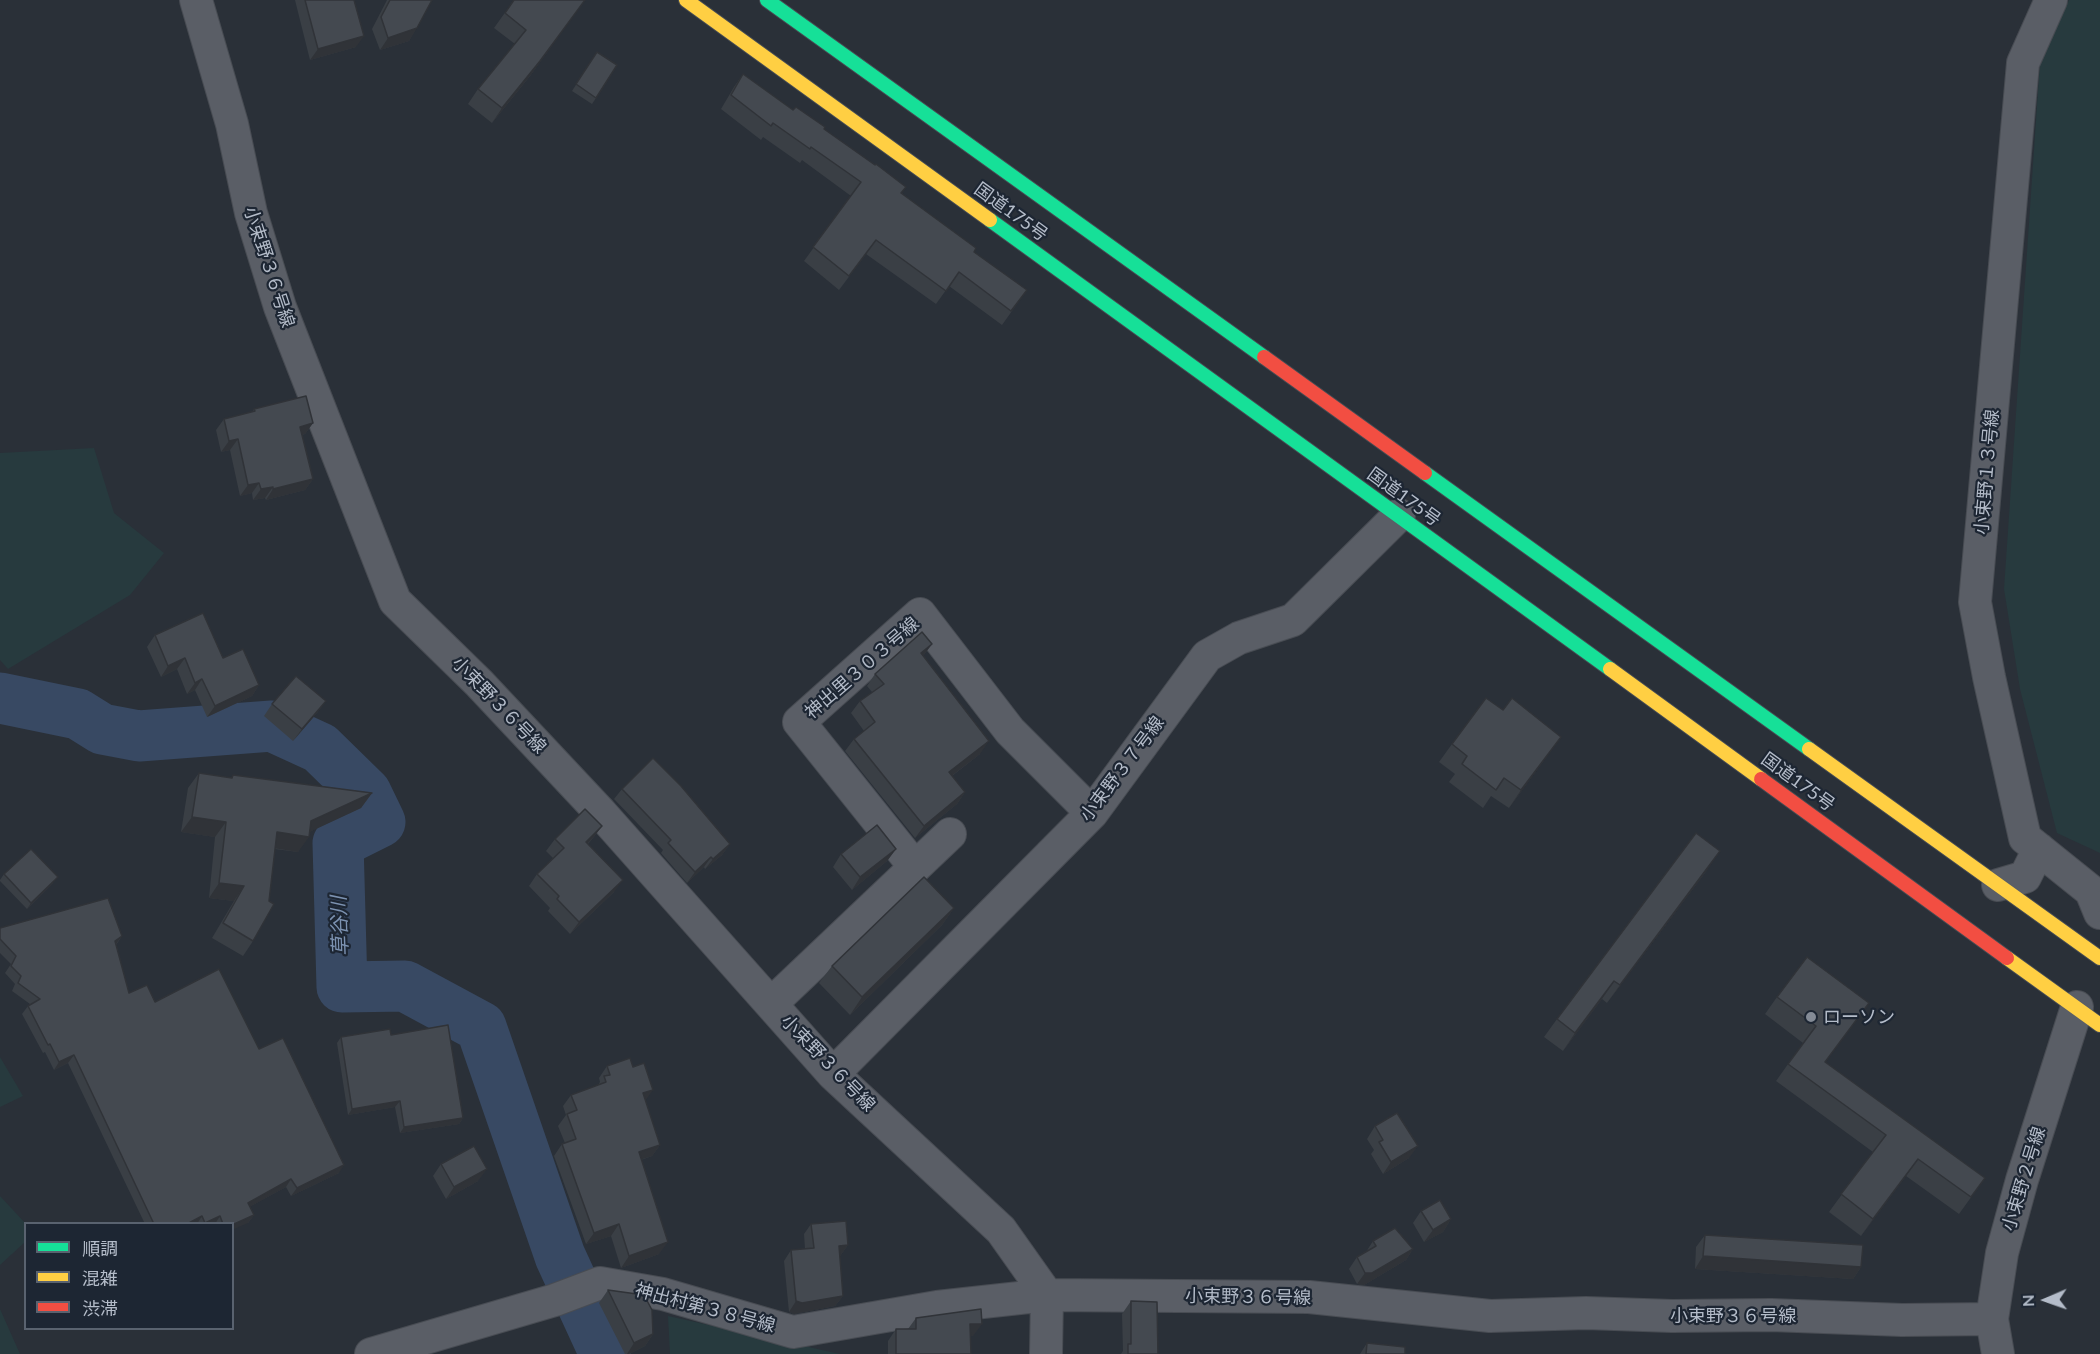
<!DOCTYPE html>
<meta charset="utf-8">
<style>
body{margin:0}
#map{position:relative;width:2100px;height:1354px;overflow:hidden;background:#2a3038;font-family:Lato,"Noto Sans JP",sans-serif}
canvas{display:block}
.legend{position:absolute;left:24px;top:1222px;width:210px;height:108px;box-sizing:border-box;background:#1d2633;border:2px solid #59626f;margin:0;padding:8px 10px;list-style:none;font-size:18px;color:#b4bcc9}
.legend li{display:flex;align-items:center;gap:12px;height:30px}
.legend b{width:30px;border:2px solid #59626f}
.north{position:absolute;left:2016px;top:1270px;width:60px;height:60px;-webkit-text-stroke:4px #1d2633;paint-order:stroke;rotate:268deg;font-size:16px;font-weight:700;line-height:24px;text-align:center;color:#b4bcc9}
.north::after{content:'';display:block;margin:auto;width:21px;height:27px;background:#b4bcc9;clip-path:polygon(50% 0,100% 100%,50% 72%,0 100%)}
</style>
<div id="map">
<canvas width="2100" height="1354"></canvas>
<ul class="legend">
<li><b style="height:8px;background:#16e098"></b>順調</li>
<li><b style="height:8px;background:#ffcf43"></b>混雑</li>
<li><b style="height:8px;background:#f24e42"></b>渋滞</li>
</ul>
<div class="north">N</div>
</div>
<script>
const c = document.querySelector('canvas').getContext('2d');
c.lineJoin = 'round';
function fill(path, color) {
  c.fillStyle = color;
  c.fill(path, 'evenodd');
}
function trace(path, color, width, dash) {
  c.strokeStyle = color;
  c.lineWidth = width;
  c.lineCap = dash ? 'butt' : 'round';
  c.setLineDash(dash || []);
  c.stroke(path);
}
function write(font, color, halo, rows, align = 'center') {
  c.font = font + ' Lato,"Noto Sans JP",sans-serif';
  c.lineWidth = 4.5;
  c.setLineDash([]);
  c.textBaseline = 'middle';
  c.strokeStyle = halo;
  c.fillStyle = color;
  for (const [text, x, y, turn = 0] of rows) {
    c.save();
    c.translate(x, y);
    c.rotate((+turn || 0) * Math.PI / 180);
    c.textAlign = isNaN(turn) ? turn : align;
    if (halo) c.strokeText(text, 0, 0);
    c.fillText(text, 0, 0);
    c.restore();
  }
}
fill(new Path2D(`
 M 2069,0 L 2100,0 L 2100,853 L 2057,833 L 2020,689 L 2004,589 L 2040,62 Z
 M 94,448 L 114,513 L 164,553 L 130,595 L 8,669 L 0,660 L 0,453 Z
 M 0,1057 L 23,1096 L 0,1107 Z
 M 0,1196 L 26,1224 L 25,1242 L 0,1265 Z
 M 0,1309 L 20,1354 L 0,1354 Z
 M 668,1316 L 840,1354 L 670,1354 Z`), '#273a3e');
trace(new Path2D(`
 M 0,698 L 78,714 L 102,729 L 139,736 L 272,726 L 320,748 L 366,793 L 380,822 L 338,843 L 342,987 L 405,986 L 481,1027 L 560,1256 L 605,1354`), '#384963', 51);
const street = new Path2D(`
 M 196,0 L 232,124 L 251,213 L 280,307 L 395,601 L 479,683 L 601,813 L 833,1074 L 1001,1230 L 1047,1295 L 1309,1297 L 1490,1316 L 1586,1313 L 1672,1316 L 1771,1315 L 1902,1320 L 1992,1319
 M 2051,0 L 2023,63 L 1975,602 L 1989,677 L 2025,838 L 2091,891 L 2100,913
 M 915,867 L 799,722 L 920,614 L 1010,731 L 1092,813
 M 1998,885 L 2025,877 L 2039,849
 M 772,1003 L 950,834
 M 833,1074 L 1092,813 L 1207,656 L 1239,638 L 1293,620 L 1399,515
 M 371,1354 L 555,1300 L 600,1283 L 663,1294 L 793,1332 L 937,1307 L 1047,1295 L 1046,1354
 M 1998,1354 L 1992,1319 L 2002,1253 L 2022,1180 L 2077,1007`);
const fast = new Path2D(`
 M 767,0 L 1264,357
 M 990,220 L 1610,669
 M 1425,473 L 1809,749`);
const slow = new Path2D(`
 M 686,0 L 990,220
 M 1610,669 L 1761,779
 M 1809,749 L 2100,958
 M 2007,958 L 2100,1025`);
const jam = new Path2D(`
 M 1264,357 L 1425,473
 M 1761,779 L 2007,958`);
trace(street, '#484c53', 34);
trace(fast, '#474c53', 16);
trace(slow, '#474c53', 16);
trace(jam, '#474c53', 16);
trace(street, '#5a5e66', 32);
trace(fast, '#16e098', 14);
trace(slow, '#ffcf43', 14);
trace(jam, '#f24e42', 14);
fill(new Path2D(`
 M 295,0 L 354,0 L 356,47 L 310,60 Z
 M 387,0 L 432,0 L 409,41 L 380,50 L 372,29 Z
 M 514,0 L 585,0 L 530,76 L 492,123 L 468,104 L 478,89 L 515,44 L 494,28 Z
 M 597,52 L 596,98 L 592,104 L 572,91 Z
 M 743,74 L 793,110 L 824,129 L 974,252 L 1017,304 L 1002,325 L 949,286 L 936,304 L 866,254 L 839,290 L 804,261 L 851,196 L 802,160 L 800,163 L 763,137 L 761,140 L 721,109 L 734,87 Z
 M 254,409 L 313,423 L 305,434 L 302,435 L 313,479 L 305,490 L 266,500 L 265,498 L 253,500 L 252,493 L 240,496 L 230,450 L 221,452 L 216,430 L 224,419 L 252,412 Z
 M 155,635 L 223,658 L 259,685 L 252,696 L 207,717 L 195,690 L 187,694 L 177,669 L 161,677 L 147,647 Z
 M 932,644 L 923,656 L 980,754 L 952,776 L 965,792 L 957,804 L 915,838 L 845,751 L 854,739 L 864,731 L 851,713 L 860,701 L 872,692 L 867,686 L 875,674 Z
 M 326,701 L 317,713 L 293,741 L 264,716 L 272,704 Z
 M 1452,744 L 1548,755 L 1509,808 L 1491,796 L 1483,808 L 1449,782 L 1455,774 L 1439,762 Z
 M 199,773 L 231,778 L 233,775 L 372,793 L 361,808 L 309,832 L 298,852 L 275,849 L 253,941 L 243,956 L 212,938 L 234,901 L 209,898 L 215,837 L 181,832 L 188,788 Z
 M 622,789 L 730,844 L 722,855 L 705,869 L 704,867 L 687,883 L 661,853 L 663,850 L 614,799 Z
 M 602,826 L 593,838 L 588,844 L 614,892 L 570,934 L 548,911 L 550,908 L 529,886 L 537,874 L 553,858 L 546,851 L 555,839 Z
 M 896,849 L 887,861 L 852,890 L 833,867 L 841,854 Z
 M 1708,869 L 1607,1003 L 1602,999 L 1563,1051 L 1544,1037 L 1557,1019 Z
 M 4,874 L 53,883 L 27,909 L 0,881 L 0,880 Z
 M 954,908 L 942,925 L 850,1015 L 819,983 L 832,966 Z
 M 0,928 L 122,936 L 116,945 L 129,993 L 155,1002 L 259,1049 L 339,1173 L 291,1196 L 286,1187 L 249,1207 L 254,1215 L 248,1223 L 145,1224 L 68,1063 L 54,1070 L 45,1052 L 43,1053 L 22,1014 L 28,1006 L 30,1004 L 12,991 L 15,984 L 5,973 L 11,964 L 0,953 Z
 M 1777,997 L 1869,1003 L 1825,1062 L 1985,1178 L 1959,1214 L 1906,1176 L 1861,1236 L 1829,1212 L 1873,1152 L 1776,1081 L 1803,1043 L 1765,1014 Z
 M 391,1035 L 463,1118 L 459,1124 L 400,1133 L 395,1107 L 348,1115 L 337,1043 L 341,1037 Z
 M 607,1066 L 633,1067 L 645,1100 L 660,1145 L 652,1156 L 641,1160 L 659,1254 L 621,1268 L 611,1236 L 586,1244 L 554,1156 L 562,1144 L 565,1143 L 558,1126 L 566,1115 L 563,1106 L 571,1095 L 598,1085 L 600,1082 L 599,1078 Z
 M 1375,1126 L 1409,1158 L 1383,1174 L 1371,1154 L 1374,1150 L 1367,1139 Z
 M 441,1164 L 478,1181 L 446,1199 L 433,1176 Z
 M 1421,1211 L 1451,1219 L 1443,1232 L 1424,1242 L 1413,1223 Z
 M 811,1224 L 848,1245 L 840,1256 L 843,1296 L 835,1306 L 794,1314 L 789,1312 L 784,1261 L 791,1250 L 805,1249 L 804,1234 Z
 M 1705,1235 L 1861,1267 L 1853,1279 L 1695,1269 L 1696,1247 Z
 M 1373,1241 L 1413,1249 L 1406,1260 L 1364,1285 L 1357,1284 L 1349,1269 L 1357,1257 L 1366,1252 Z
 M 608,1290 L 653,1334 L 645,1346 L 629,1354 L 625,1354 L 599,1303 Z
 M 1131,1301 L 1158,1354 L 1121,1354 L 1123,1351 L 1122,1314 Z
 M 916,1318 L 973,1336 L 970,1336 L 971,1354 L 888,1354 L 888,1341 L 896,1329 L 908,1329 Z
 M 1367,1343 L 1405,1354 L 1360,1354 Z`), '#3a3f45');
fill(new Path2D(`
 M 585,0 L 530,76 L 492,123 L 502,108 Z
 M 417,28 L 409,41 L 380,50 L 388,38 Z
 M 364,36 L 356,47 L 310,60 L 318,49 Z
 M 313,423 L 305,434 L 292,438 L 300,427 Z
 M 238,439 L 230,450 L 221,452 L 229,441 Z
 M 313,479 L 305,490 L 266,500 L 273,489 Z
 M 259,483 L 252,493 L 240,496 L 248,485 Z
 M 273,487 L 265,498 L 253,500 L 261,489 Z
 M 932,644 L 923,656 L 921,653 Z
 M 185,658 L 177,669 L 161,677 L 168,666 Z
 M 202,679 L 195,690 L 187,694 L 195,683 Z
 M 259,685 L 252,696 L 207,717 L 215,706 Z
 M 326,701 L 317,713 L 293,741 L 302,729 Z
 M 1561,737 L 1548,755 L 1509,808 L 1521,790 Z
 M 989,741 L 980,754 L 941,784 L 949,772 Z
 M 965,792 L 957,804 L 915,838 L 924,826 Z
 M 372,793 L 361,808 L 301,836 L 309,837 L 298,852 L 267,847 L 277,832 L 311,821 Z
 M 192,817 L 226,822 L 215,837 L 181,832 Z
 M 602,826 L 593,838 L 577,854 L 586,842 Z
 M 730,844 L 722,855 L 705,869 L 713,859 Z
 M 896,849 L 887,861 L 852,890 L 860,877 Z
 M 1720,851 L 1708,869 L 1607,1003 L 1620,985 Z
 M 711,857 L 704,867 L 687,883 L 695,872 Z
 M 58,877 L 53,883 L 27,909 L 31,903 Z
 M 623,880 L 614,892 L 570,934 L 579,922 Z
 M 219,883 L 244,886 L 234,901 L 209,898 Z
 M 954,908 L 942,925 L 850,1015 L 862,997 Z
 M 122,936 L 116,944 L 109,949 L 115,941 Z
 M 1614,981 L 1602,999 L 1563,1051 L 1575,1033 Z
 M 1869,1003 L 1857,1020 L 1813,1079 L 1825,1062 Z
 M 74,1055 L 68,1063 L 54,1070 L 59,1062 Z
 M 653,1090 L 645,1101 L 643,1093 Z
 M 400,1101 L 395,1107 L 348,1115 L 352,1109 Z
 M 463,1118 L 459,1124 L 400,1133 L 404,1127 Z
 M 660,1145 L 652,1156 L 630,1163 L 639,1152 Z
 M 1418,1146 L 1409,1158 L 1383,1174 L 1391,1162 Z
 M 1918,1159 L 1906,1176 L 1861,1236 L 1873,1219 Z
 M 344,1165 L 339,1173 L 291,1196 L 297,1188 Z
 M 487,1169 L 478,1181 L 446,1199 L 454,1187 Z
 M 291,1179 L 286,1187 L 242,1211 L 248,1203 Z
 M 254,1215 L 248,1223 L 232,1230 L 232,1225 Z
 M 202,1216 L 197,1224 L 187,1224 Z
 M 220,1216 L 215,1224 L 205,1224 L 205,1223 Z
 M 1451,1219 L 1443,1232 L 1424,1242 L 1433,1230 Z
 M 619,1224 L 611,1236 L 586,1244 L 594,1233 Z
 M 668,1242 L 659,1254 L 621,1268 L 629,1256 Z
 M 848,1245 L 840,1256 L 831,1257 L 839,1246 Z
 M 1413,1249 L 1406,1260 L 1364,1285 L 1357,1284 L 1365,1273 Z
 M 1703,1256 L 1861,1267 L 1853,1279 L 1695,1269 Z
 M 843,1296 L 835,1306 L 794,1314 L 789,1312 L 796,1301 Z
 M 970,1324 L 982,1324 L 973,1336 L 962,1336 Z
 M 653,1334 L 645,1346 L 629,1354 L 627,1354 L 634,1343 Z`), '#303338');
const building = new Path2D(`
 M 305,0 L 354,0 L 364,36 L 318,49 Z
 M 390,0 L 432,0 L 417,28 L 388,38 L 381,17 Z
 M 514,0 L 585,0 L 540,61 L 502,108 L 478,89 L 526,30 L 505,13 Z
 M 597,52 L 617,65 L 596,98 L 576,84 Z
 M 743,74 L 793,110 L 796,107 L 825,127 L 824,129 L 875,165 L 876,164 L 906,187 L 901,193 L 976,248 L 974,252 L 1027,290 L 1011,311 L 959,272 L 946,291 L 876,240 L 849,276 L 813,247 L 861,182 L 811,147 L 810,149 L 773,123 L 771,126 L 731,95 Z
 M 306,396 L 313,423 L 300,427 L 313,479 L 273,489 L 273,487 L 261,489 L 259,483 L 248,485 L 238,439 L 229,441 L 224,419 L 255,411 L 254,409 Z
 M 203,613 L 223,658 L 243,649 L 259,685 L 215,706 L 202,679 L 195,683 L 185,658 L 168,666 L 155,635 Z
 M 922,632 L 932,644 L 921,653 L 989,741 L 949,772 L 965,792 L 924,826 L 854,739 L 875,722 L 860,701 L 884,684 L 875,674 Z
 M 296,676 L 326,701 L 302,729 L 272,704 Z
 M 1486,698 L 1503,710 L 1512,698 L 1561,737 L 1521,790 L 1504,778 L 1496,790 L 1462,764 L 1467,756 L 1452,744 Z
 M 653,758 L 681,786 L 730,844 L 713,859 L 711,857 L 695,872 L 668,843 L 671,840 L 622,789 Z
 M 199,773 L 232,778 L 233,775 L 372,793 L 311,821 L 309,837 L 277,832 L 269,901 L 274,904 L 253,941 L 223,923 L 244,886 L 219,883 L 226,822 L 192,817 Z
 M 585,809 L 602,826 L 586,842 L 623,880 L 579,922 L 557,899 L 559,896 L 537,874 L 564,848 L 555,839 Z
 M 877,825 L 896,849 L 860,877 L 841,854 Z
 M 1696,833 L 1720,851 L 1620,985 L 1614,981 L 1575,1033 L 1557,1019 Z
 M 31,849 L 58,877 L 31,903 L 4,874 Z
 M 924,877 L 954,908 L 862,997 L 832,966 Z
 M 108,898 L 122,936 L 115,941 L 129,993 L 147,985 L 155,1002 L 219,969 L 259,1049 L 283,1038 L 344,1165 L 297,1188 L 291,1179 L 248,1203 L 254,1215 L 232,1225 L 232,1224 L 223,1224 L 220,1216 L 205,1223 L 202,1216 L 187,1224 L 154,1224 L 74,1055 L 59,1062 L 50,1044 L 48,1045 L 28,1006 L 40,999 L 18,983 L 21,976 L 11,966 L 16,956 L 0,939 L 0,928 Z
 M 1807,957 L 1869,1003 L 1825,1062 L 1985,1178 L 1971,1197 L 1918,1159 L 1873,1219 L 1841,1194 L 1886,1135 L 1788,1064 L 1816,1026 L 1777,997 Z
 M 448,1025 L 463,1118 L 404,1127 L 400,1101 L 352,1109 L 341,1037 L 390,1029 L 391,1035 Z
 M 630,1058 L 633,1067 L 644,1063 L 653,1090 L 643,1093 L 660,1145 L 639,1152 L 668,1242 L 629,1256 L 619,1224 L 594,1233 L 562,1144 L 576,1139 L 567,1114 L 577,1110 L 571,1095 L 606,1082 L 604,1076 L 610,1075 L 607,1066 Z
 M 1397,1113 L 1418,1146 L 1391,1162 L 1379,1142 L 1383,1140 L 1375,1126 Z
 M 474,1146 L 487,1169 L 454,1187 L 441,1164 Z
 M 1440,1200 L 1451,1219 L 1433,1230 L 1421,1211 Z
 M 846,1221 L 848,1245 L 839,1246 L 843,1296 L 802,1303 L 796,1301 L 791,1250 L 814,1248 L 811,1224 Z
 M 1395,1228 L 1413,1249 L 1372,1273 L 1365,1273 L 1357,1257 L 1376,1246 L 1373,1241 Z
 M 1705,1235 L 1863,1245 L 1861,1267 L 1703,1256 Z
 M 608,1290 L 644,1295 L 652,1310 L 653,1334 L 634,1343 Z
 M 1131,1301 L 1157,1302 L 1158,1354 L 1128,1354 L 1128,1344 L 1131,1344 Z
 M 981,1309 L 982,1324 L 970,1324 L 971,1354 L 896,1354 L 896,1329 L 916,1329 L 916,1318 Z
 M 1367,1343 L 1405,1347 L 1405,1354 L 1366,1354 Z`);
fill(building, '#444950');
trace(building, '#303338', 1.5);
for (const [x, y, r, color] of [
 [1811,1017,6,"#848b96"]
]) {
  const dot = new Path2D();
  dot.arc(x, y, r, 0, 2 * Math.PI);
  c.fillStyle = color;
  c.fill(dot);
  trace(dot, '#1d2633', 2);
}
write('18px', '#b4bcc9', '#1d2633', [
 ["国道175号",1011,212,36],
 ["小束野３６号線",269,267,72],
 ["小束野１３号線",1987,472,-85],
 ["国道175号",1404,497,36],
 ["神出里３０３号線",862,668,-41],
 ["小束野３６号線",499,705,46],
 ["小束野３７号線",1122,769,-53],
 ["国道175号",1798,782,36],
 ["小束野３６号線",828,1063,46],
 ["小束野２号線",2024,1179,-73],
 ["小束野３６号線",1248,1297,1],
 ["神出村第３８号線",705,1308,15],
 ["小束野３６号線",1733,1316]
]);
write('18px', '#b4bcc9', '#1d2633', [
 ["ローソン",1823,1017]
], 'left');
write('italic 20px', '#7c92b1', '#1d2633', [
 ["草谷川",340,926,-92]
]);
</script>
